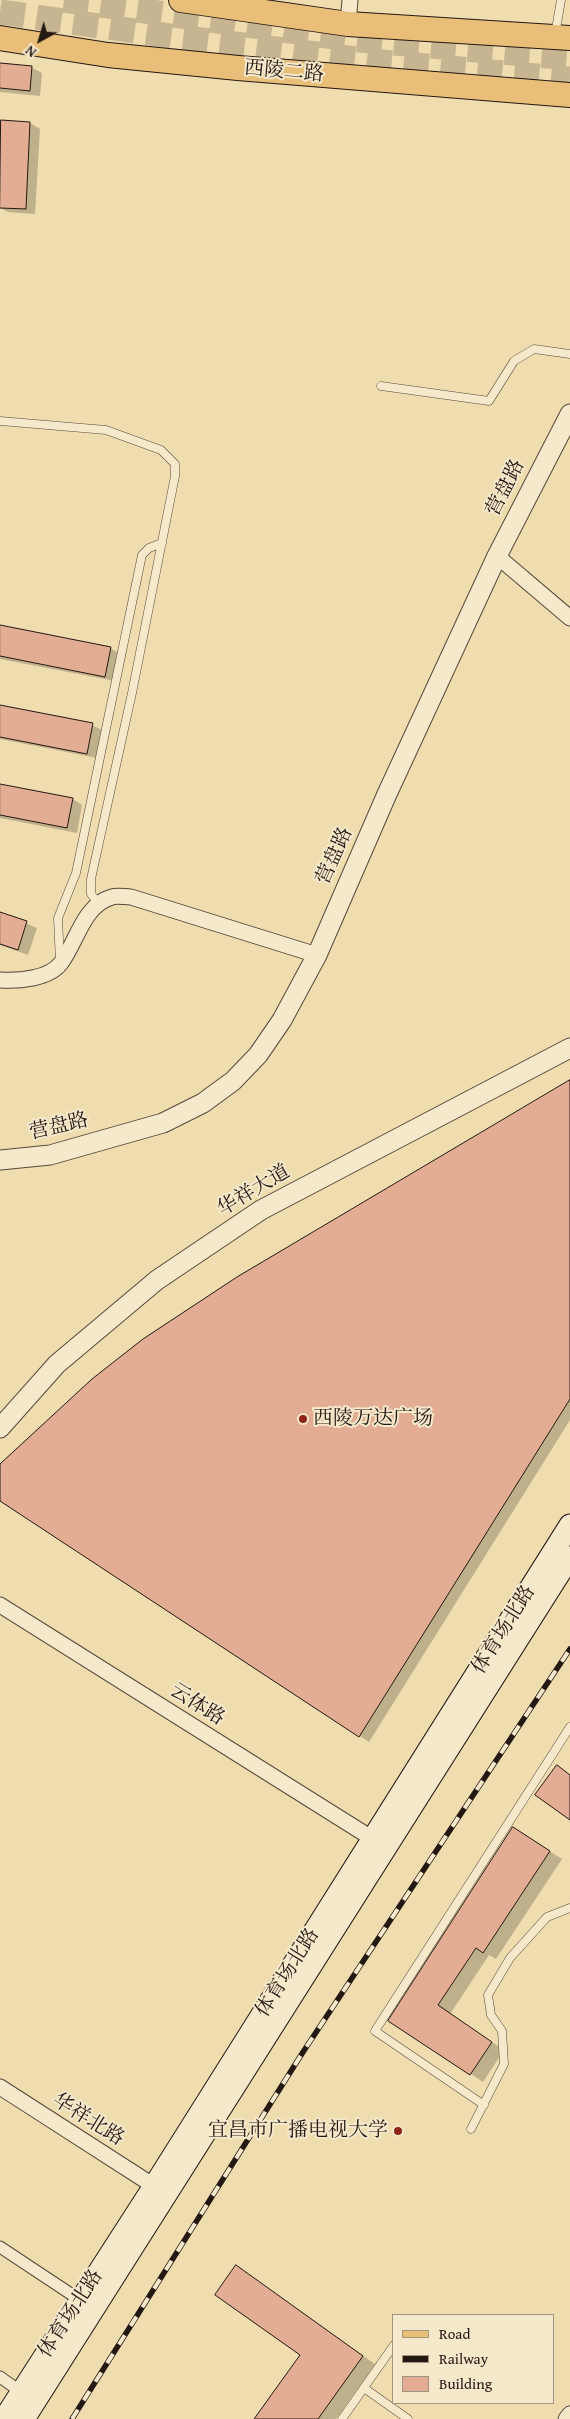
<!DOCTYPE html>
<meta charset="utf-8">
<style>
body{margin:0}
#map{position:relative;width:570px;height:2419px;overflow:hidden;background:#efdcaf;font-family:"Gentium Book Plus",serif}
canvas{display:block}
.legend{position:absolute;left:392px;top:2314px;width:162px;height:90px;box-sizing:border-box;background:#f5e8cb;border:1px solid #a19581;margin:0;padding:6px 9px;list-style:none;font-size:15px;color:#231812}
.legend li{display:flex;align-items:center;gap:10px;height:25px}
.legend b{width:25px;border:1px solid #a19581}
.north{position:absolute;left:15px;top:15px;width:50px;height:50px;-webkit-text-stroke:4px #f5e8cb;paint-order:stroke;rotate:219deg;font-size:14px;font-weight:700;line-height:20px;text-align:center;color:#231812}
.north::after{content:'';display:block;margin:auto;width:18px;height:22px;background:#231812;clip-path:polygon(50% 0,100% 100%,50% 72%,0 100%)}
</style>
<div id="map">
<canvas width="570" height="2419"></canvas>
<ul class="legend">
<li><b style="height:6px;background:#e8be78"></b>Road</li>
<li><b style="height:6px;background:#231812"></b>Railway</li>
<li><b style="height:14px;background:#e3ad94"></b>Building</li>
</ul>
<div class="north">N</div>
</div>
<script>
const c = document.querySelector('canvas').getContext('2d');
c.lineJoin = 'round';
function fill(path, color) {
  c.fillStyle = color;
  c.fill(path, 'evenodd');
}
function trace(path, color, width, dash) {
  c.strokeStyle = color;
  c.lineWidth = width;
  c.lineCap = dash ? 'butt' : 'round';
  c.setLineDash(dash || []);
  c.stroke(path);
}
function write(font, color, halo, rows, align = 'center') {
  c.font = font + ' "Gentium Book Plus","Noto Serif SC",serif';
  c.lineWidth = 4;
  c.setLineDash([]);
  c.textBaseline = 'middle';
  c.strokeStyle = halo;
  c.fillStyle = color;
  for (const [text, x, y, turn = 0] of rows) {
    c.save();
    c.translate(x, y);
    c.rotate((+turn || 0) * Math.PI / 180);
    c.textAlign = isNaN(turn) ? turn : align;
    if (halo) c.strokeText(text, 0, 0);
    c.fillText(text, 0, 0);
    c.restore();
  }
}
fill(new Path2D(`
 M 0,65 L 32,68 L 42,73 L 40,96 L 0,92 Z
 M 2,121 L 30,123 L 40,129 L 35,214 L 8,212 L 0,208 Z
 M 0,627 L 110,648 L 120,654 L 115,681 L 0,659 Z
 M 0,707 L 92,725 L 102,730 L 97,758 L 0,739 Z
 M 0,785 L 73,799 L 82,805 L 77,833 L 0,818 Z
 M 0,913 L 37,928 L 28,955 L 0,945 Z
 M 570,1082 L 570,1420 L 369,1742 L 0,1500 L 0,1466 Z
 M 526,1836 L 562,1859 L 496,1959 L 489,1955 L 450,2014 L 504,2050 L 483,2082 L 390,2020 Z
 M 249,2275 L 375,2364 L 336,2419 L 255,2419 L 301,2354 Z`), '#0003');
const building = new Path2D(`
 M 0,63 L 32,66 L 30,91 L 0,88 Z
 M 1,120 L 30,122 L 26,209 L 0,208 Z
 M 0,625 L 111,647 L 105,677 L 0,656 Z
 M 0,705 L 93,723 L 87,754 L 0,737 Z
 M 0,784 L 73,798 L 67,828 L 0,815 Z
 M 0,912 L 27,921 L 18,950 L 0,944 Z
 M 570,1080 L 570,1399 L 359,1737 L 0,1501 L 0,1464 L 92,1379 L 143,1339 L 237,1277 Z
 M 557,1765 L 570,1775 L 570,1820 L 535,1795 Z
 M 513,1827 L 550,1851 L 483,1953 L 476,1948 L 438,2005 L 492,2042 L 470,2075 L 388,2021 Z
 M 236,2265 L 363,2356 L 318,2419 L 254,2419 L 300,2355 L 215,2295 Z`);
fill(building, '#e3ad94');
trace(building, '#231812', 1);
trace(new Path2D(`
 M 64,0 L 348,39 L 570,58
 M 0,12 L 178,37 L 383,62 L 570,79`), '#c6b590', 25, [25, 12]);
const service = new Path2D(`
 M 555,35 L 561,0
 M 381,386 L 489,401 L 514,361 L 534,349 L 570,354
 M 0,421 L 106,430 L 161,450 L 175,464 L 175,476 L 132,693 L 91,879 L 91,894 L 99,904
 M 60,962 L 58,918 L 76,873 L 142,555 L 149,548 L 162,543
 M 484,2105 L 375,2031 L 570,1727
 M 471,2129 L 504,2064 L 502,2031 L 491,2015 L 488,1995 L 510,1958 L 547,1917 L 570,1908
 M 364,2388 L 408,2419
 M 342,2419 L 394,2345`);
const pedestrian = new Path2D(`
 M 0,2247 L 80,2300
 M 0,2377 L 21,2392`);
const minor = new Path2D(`
 M 348,24 L 350,0
 M 497,556 L 570,618
 M 0,980 C 19,981 49,979 61,963 C 77,942 83,905 112,897 C 117,895 125,897 131,897 L 317,955
 M 0,1605 L 373,1839
 M 0,2087 L 154,2186
 M 566,2419 L 570,2414`);
const tertiary = new Path2D(`
 M 0,1160 L 50,1155 L 163,1123 L 203,1103 L 233,1081 L 258,1055 L 282,1020 L 317,955 L 387,794 L 497,556 L 570,414
 M 0,1428 L 57,1364 L 157,1280 L 261,1210 L 570,1048`);
const secondary = new Path2D(`
 M 4,2419 L 154,2186 L 570,1525
 M 24,2419 L 570,1557`);
const primary = new Path2D(`
 M 181,0 L 348,24 L 570,38
 M 0,38 L 108,55 L 238,68 L 570,95`);
trace(service, '#564939', 9);
trace(pedestrian, '#564939', 13);
trace(minor, '#564939', 17);
trace(tertiary, '#564939', 21);
trace(secondary, '#231812', 23);
trace(primary, '#231812', 26);
trace(service, '#f5e8cb', 8);
trace(pedestrian, '#f5e8cb', 11);
trace(minor, '#f5e8cb', 15);
trace(tertiary, '#f5e8cb', 19);
trace(secondary, '#f5e8cb', 21);
trace(primary, '#e8be78', 24);
const rail = new Path2D(`
 M 72,2419 L 303,2052 L 570,1649`);
trace(rail, '#231812', 5.5);
trace(rail, '#f5e8cb', 4, [11]);
for (const [x, y, r, color] of [
 [303,1419,5,"#8f2418"],
 [398,2131,5,"#8f2418"]
]) {
  const dot = new Path2D();
  dot.arc(x, y, r, 0, 2 * Math.PI);
  c.fillStyle = color;
  c.fill(dot);
  trace(dot, '#f5e8cb', 2);
}
write('20px', '#231812', '#f5e8cb', [
 ["西陵二路",284,72,5],
 ["营盘路",506,488,-63],
 ["营盘路",335,856,-66],
 ["营盘路",59,1127,-13],
 ["华祥大道",254,1191,-31],
 ["体育场北路",504,1630,-58],
 ["云体路",197,1705,32],
 ["体育场北路",288,1973,-58],
 ["华祥北路",88,2120,32],
 ["体育场北路",71,2314,-57]
]);
write('20px', '#231812', '#f5e8cb', [
 ["西陵万达广场",313,1419],
 ["宜昌市广播电视大学",388,2131,"right"]
], 'left');
</script>
